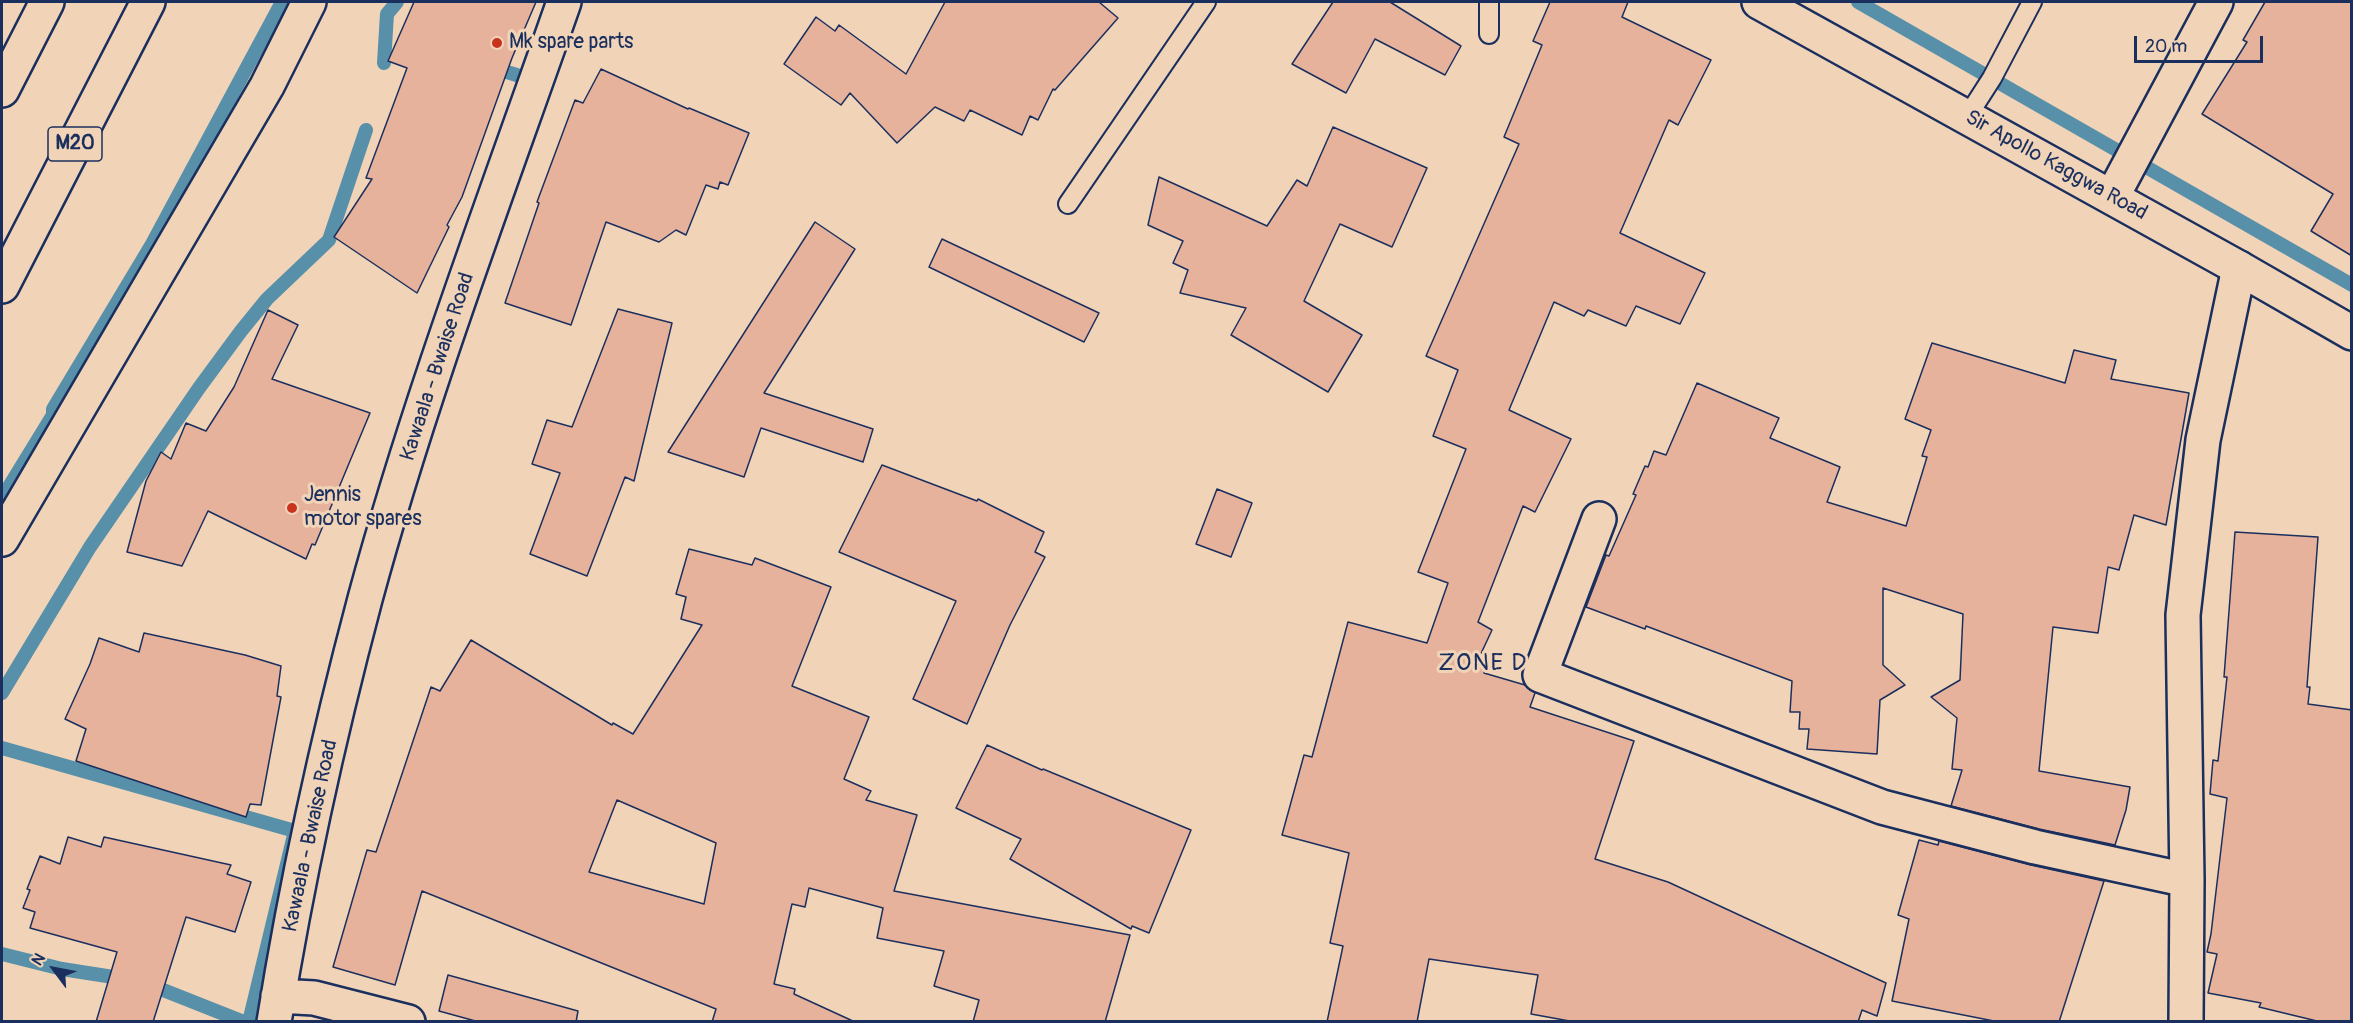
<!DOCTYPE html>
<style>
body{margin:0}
#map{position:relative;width:2353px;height:1023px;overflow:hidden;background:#f1d4b8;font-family:Pangolin,sans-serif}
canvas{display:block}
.frame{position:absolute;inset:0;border:3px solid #1b2f5e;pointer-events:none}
.north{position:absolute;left:24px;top:939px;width:60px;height:60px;-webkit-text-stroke:4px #f1d4b8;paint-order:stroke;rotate:302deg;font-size:16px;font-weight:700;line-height:24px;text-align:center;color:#1b2f5e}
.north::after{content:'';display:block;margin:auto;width:21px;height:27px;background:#1b2f5e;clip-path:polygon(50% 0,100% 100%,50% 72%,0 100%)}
.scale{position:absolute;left:2134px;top:36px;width:129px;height:27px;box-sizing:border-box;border:3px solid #1b2f5e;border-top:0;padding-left:8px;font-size:18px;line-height:21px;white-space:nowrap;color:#1b2f5e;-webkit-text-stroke:4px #f1d4b8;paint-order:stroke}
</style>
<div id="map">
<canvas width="2353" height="1023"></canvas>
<div class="frame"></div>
<div class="north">N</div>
<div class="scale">20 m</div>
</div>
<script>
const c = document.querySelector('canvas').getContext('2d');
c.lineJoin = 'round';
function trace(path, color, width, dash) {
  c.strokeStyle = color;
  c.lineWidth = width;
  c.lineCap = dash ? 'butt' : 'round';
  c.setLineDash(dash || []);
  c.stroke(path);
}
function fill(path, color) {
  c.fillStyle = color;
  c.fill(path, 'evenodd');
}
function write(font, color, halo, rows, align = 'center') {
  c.font = font + ' Pangolin,sans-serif';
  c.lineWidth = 6;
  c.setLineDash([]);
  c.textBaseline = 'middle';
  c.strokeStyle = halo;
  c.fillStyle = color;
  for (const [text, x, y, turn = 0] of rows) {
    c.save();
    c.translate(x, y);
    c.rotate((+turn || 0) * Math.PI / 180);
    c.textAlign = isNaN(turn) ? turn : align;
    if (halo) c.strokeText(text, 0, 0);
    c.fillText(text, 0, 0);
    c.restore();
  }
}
trace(new Path2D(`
 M 1858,2 L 2352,285
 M 384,63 L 387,14 L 397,2
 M 491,67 L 523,77
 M 2,498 L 53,415 L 53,409 L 152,244 L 282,2
 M 2,693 L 90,547 L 199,388 L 241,331 L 267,299 L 329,240 L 366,130
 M 2,748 L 295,831 L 249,1022
 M 2,954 L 62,969 L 126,979
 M 148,984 L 244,1022`), '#5890a9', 14);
const building = new Path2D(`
 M 414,2 L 536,2 L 512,58 L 462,197 L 447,225 L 449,227 L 417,293 L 334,237 L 372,179 L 366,178 L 407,68 L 388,61 Z
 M 945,2 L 1099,2 L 1118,18 L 1055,90 L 1053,89 L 1038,120 L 1030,116 L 1022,135 L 970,110 L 964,121 L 935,107 L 897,143 L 850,93 L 841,105 L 784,64 L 816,17 L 835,31 L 839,25 L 906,74 Z
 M 1333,2 L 1390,2 L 1461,46 L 1445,75 L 1375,39 L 1346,93 L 1292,64 Z
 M 1550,2 L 1628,2 L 1622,17 L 1711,60 L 1678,125 L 1669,120 L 1620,233 L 1705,273 L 1680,324 L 1636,306 L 1626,326 L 1588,310 L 1584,316 L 1554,302 L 1509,410 L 1571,439 L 1535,512 L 1523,506 L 1478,622 L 1492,630 L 1478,660 L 1487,663 L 1484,673 L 1525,685 L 1535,693 L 1530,707 L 1634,741 L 1595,859 L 1668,882 L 1886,983 L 1877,1016 L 1862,1010 L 1858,1022 L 1575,1022 L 1531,1014 L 1538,975 L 1429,959 L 1417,1022 L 1327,1022 L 1343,946 L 1330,943 L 1349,853 L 1282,835 L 1304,755 L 1312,757 L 1348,622 L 1427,643 L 1448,583 L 1418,572 L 1466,449 L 1433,436 L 1458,370 L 1426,356 L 1519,144 L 1504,137 L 1542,45 L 1533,41 Z
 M 2265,2 L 2352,2 L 2352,256 L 2311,231 L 2333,194 L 2202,114 L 2247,42 L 2243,40 Z
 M 601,69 L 688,109 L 689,108 L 749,133 L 728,185 L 720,182 L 718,189 L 706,185 L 686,235 L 676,230 L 659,242 L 606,222 L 571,325 L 505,303 L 539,203 L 537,202 L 575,100 L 583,103 Z
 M 1333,127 L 1427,168 L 1392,247 L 1340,224 L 1304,301 L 1362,335 L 1328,392 L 1231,335 L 1246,308 L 1180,293 L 1188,270 L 1173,263 L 1183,241 L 1148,225 L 1159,177 L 1267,226 L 1297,180 L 1307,186 Z
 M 815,222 L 855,249 L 764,393 L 873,429 L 863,462 L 761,428 L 744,477 L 668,452 Z
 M 942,239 L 1099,313 L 1084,342 L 929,267 Z
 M 618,309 L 672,323 L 634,481 L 625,477 L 587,576 L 530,554 L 560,473 L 532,464 L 547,420 L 572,427 Z
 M 268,310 L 298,325 L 272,379 L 370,413 L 315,545 L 312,544 L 306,559 L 208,511 L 182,566 L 127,552 L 146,481 L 161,452 L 171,459 L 186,423 L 206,431 L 234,387 Z
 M 1932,343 L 2065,383 L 2074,350 L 2116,360 L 2111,379 L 2189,393 L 2166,525 L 2134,515 L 2119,570 L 2108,567 L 2098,633 L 2053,627 L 2039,771 L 2130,787 L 2126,810 L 2115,845 L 2039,829 L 1951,806 L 1962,770 L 1952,769 L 1957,718 L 1931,697 L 1960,680 L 1963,614 L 1883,588 L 1883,665 L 1905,685 L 1880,700 L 1877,754 L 1807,749 L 1809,729 L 1799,729 L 1800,712 L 1790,712 L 1792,681 L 1646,626 L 1645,629 L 1586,607 L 1606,555 L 1609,556 L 1636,495 L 1633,494 L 1645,466 L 1648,467 L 1654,451 L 1666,455 L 1697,383 L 1779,418 L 1770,438 L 1840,467 L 1827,502 L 1906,526 L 1927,457 L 1922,456 L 1931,430 L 1905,419 Z
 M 882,465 L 977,501 L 978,499 L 1044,532 L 1035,552 L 1045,557 L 1010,625 L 967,724 L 913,699 L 956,601 L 839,552 Z
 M 1217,489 L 1252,503 L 1231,557 L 1196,544 Z
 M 2235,532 L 2318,537 L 2307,687 L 2310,687 L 2308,704 L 2352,710 L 2352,1022 L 2321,1022 L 2259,1007 L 2261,1003 L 2208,993 L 2217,954 L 2207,952 L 2211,934 L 2227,798 L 2210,794 L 2213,760 L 2218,761 L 2227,677 L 2224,677 Z
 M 689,549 L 752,565 L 755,558 L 831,587 L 792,686 L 869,717 L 844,779 L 871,791 L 866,800 L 917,815 L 894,891 L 1130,935 L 1105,1022 L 973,1022 L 979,1000 L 934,986 L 944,951 L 877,938 L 883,908 L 809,888 L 805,907 L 792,904 L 774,984 L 795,989 L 794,994 L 855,1022 L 712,1022 L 716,1009 L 422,891 L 395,985 L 333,967 L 367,850 L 376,852 L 431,687 L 440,691 L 471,640 L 612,725 L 613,723 L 633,734 L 702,625 L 681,619 L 686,597 L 676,594 ZM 617,800 L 716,843 L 704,904 L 589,872 Z
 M 144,633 L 245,655 L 281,666 L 277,696 L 281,697 L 261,805 L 250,804 L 246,817 L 76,761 L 86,729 L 65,719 L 90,664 L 99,638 L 139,652 Z
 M 987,745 L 1042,770 L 1043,769 L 1191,830 L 1149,933 L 1132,926 L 1131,929 L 1010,859 L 1021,839 L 956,808 Z
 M 68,837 L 101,847 L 104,837 L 231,865 L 227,874 L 251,882 L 235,932 L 186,917 L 153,1022 L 96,1022 L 117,952 L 30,928 L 35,912 L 23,908 L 30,890 L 27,889 L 40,856 L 60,864 Z
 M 1919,840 L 1938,845 L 1939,841 L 2031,865 L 2104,881 L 2059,1022 L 1999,1022 L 1892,1001 L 1909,919 L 1898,915 Z
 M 448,975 L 578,1011 L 576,1022 L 479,1022 L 439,1011 Z`);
fill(building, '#e7b29c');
trace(building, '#1b2f5e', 1.5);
const service = new Path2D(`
 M 1489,34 L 1489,2
 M 1967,117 L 1992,78 L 2032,2
 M 1068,204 L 1206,2`);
const minor = new Path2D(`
 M 2112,197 L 2216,2
 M 1599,519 L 1540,675 L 1882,807 L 2035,847 L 2187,880
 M 278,996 L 314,998 L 408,1022
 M 274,1022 C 297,879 328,738 365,599 C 420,396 495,199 564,2
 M 2186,1022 L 2187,880 L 2183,615 L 2203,440 L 2239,268`);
const primary = new Path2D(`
 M 1759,2 L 2239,268 L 2352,333`);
const motorway = new Path2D(`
 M 2,90 L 47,2
 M 2,286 L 148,2
 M 2,539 L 267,86 L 309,2`);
trace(service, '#1b2f5e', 22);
trace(minor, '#1b2f5e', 38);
trace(primary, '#1b2f5e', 38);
trace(motorway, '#1b2f5e', 38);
trace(service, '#f1d4b8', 18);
trace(minor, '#f1d4b8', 33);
trace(primary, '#f1d4b8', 33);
trace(motorway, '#f1d4b8', 33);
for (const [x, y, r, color] of [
 [497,43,6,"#c8321e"],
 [292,508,6,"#c8321e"]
]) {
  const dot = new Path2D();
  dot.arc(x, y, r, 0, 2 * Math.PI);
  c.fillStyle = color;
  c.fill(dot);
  trace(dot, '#f1d4b8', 2);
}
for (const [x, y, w] of [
 [75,144,54]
]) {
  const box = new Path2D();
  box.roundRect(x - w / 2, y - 17, w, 34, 4.5);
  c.fillStyle = '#f1d4b8';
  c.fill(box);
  trace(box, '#1b2f5e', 1.5);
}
write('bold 20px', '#1b2f5e', null, [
 ["M20",75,144]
]);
write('21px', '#1b2f5e', '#f1d4b8', [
 ["Mk spare parts",509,43],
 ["Jennis",304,496],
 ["motor spares",304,520]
], 'left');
write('21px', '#1b2f5e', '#f1d4b8', [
 ["Sir Apollo Kaggwa Road",2056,166,29],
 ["Kawaala - Bwaise Road",438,367,-72],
 ["Kawaala - Bwaise Road",311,836,-78]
]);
c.letterSpacing = '1.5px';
write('24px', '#1b2f5e', '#f1d4b8', [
 ["ZONE D",1483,664]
]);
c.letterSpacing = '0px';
</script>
